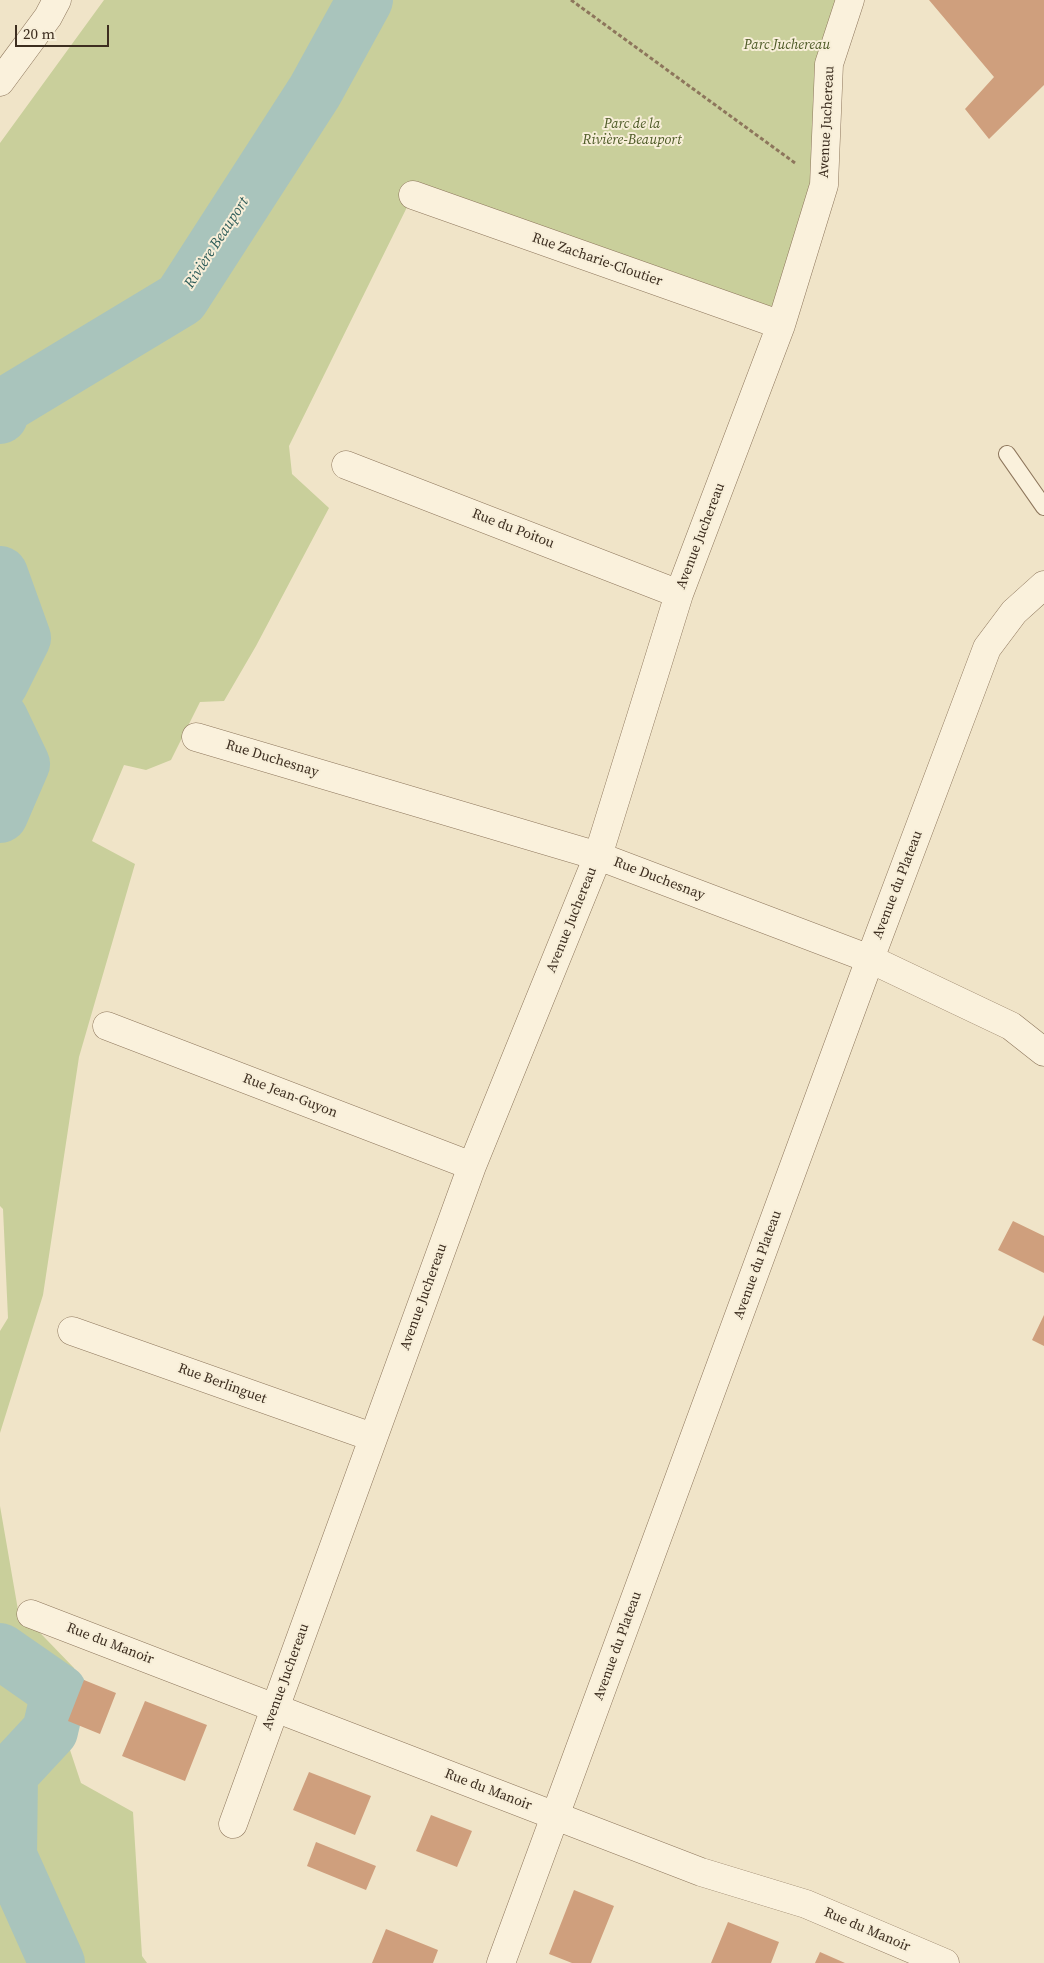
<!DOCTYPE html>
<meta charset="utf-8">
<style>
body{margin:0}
#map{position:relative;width:1044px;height:1963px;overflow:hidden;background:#f0e4c8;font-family:"Source Serif 4",serif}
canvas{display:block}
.scale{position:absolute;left:15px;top:25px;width:94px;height:22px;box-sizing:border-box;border:2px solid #3d2e20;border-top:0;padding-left:6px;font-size:15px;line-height:18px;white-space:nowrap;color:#3d2e20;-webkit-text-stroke:4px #f7eed8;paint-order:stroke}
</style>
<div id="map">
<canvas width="1044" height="1963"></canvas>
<div class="scale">20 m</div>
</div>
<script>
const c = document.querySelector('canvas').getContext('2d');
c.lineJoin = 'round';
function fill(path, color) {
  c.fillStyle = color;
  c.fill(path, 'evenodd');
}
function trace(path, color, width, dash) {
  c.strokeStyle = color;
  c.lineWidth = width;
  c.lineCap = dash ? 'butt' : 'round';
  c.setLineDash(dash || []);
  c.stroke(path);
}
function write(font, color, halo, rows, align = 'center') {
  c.font = font + ' "Source Serif 4",serif';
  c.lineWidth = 4;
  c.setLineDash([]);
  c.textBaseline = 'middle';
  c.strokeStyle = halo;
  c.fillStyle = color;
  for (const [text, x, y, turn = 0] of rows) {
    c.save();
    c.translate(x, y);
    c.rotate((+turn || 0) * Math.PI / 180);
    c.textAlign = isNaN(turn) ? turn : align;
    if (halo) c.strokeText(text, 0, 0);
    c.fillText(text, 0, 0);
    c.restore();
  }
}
fill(new Path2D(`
 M 104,0 L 850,0 L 824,185 L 781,325 L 413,195 L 289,446 L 292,474 L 329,508 L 256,646 L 224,701 L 200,702 L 171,760 L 146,770 L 124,765 L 92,841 L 135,864 L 79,1057 L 43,1295 L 0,1433 L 0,1331 L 8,1318 L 3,1209 L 0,1206 L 0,416 L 2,407 L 0,401 L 0,143 Z
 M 0,1506 L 18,1610 L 74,1668 L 62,1726 L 81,1783 L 133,1812 L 142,1956 L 147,1963 L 0,1963 Z`), '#c9cf9b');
trace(new Path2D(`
 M 0,416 L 2,407 L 181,299 L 315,91 L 365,0
 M 0,574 L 23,638 L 0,684
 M 0,718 L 22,764 L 0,815
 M 0,1651 L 59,1692 L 50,1731 L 10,1774 L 9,1856 L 57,1963`), '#a9c4bc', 56);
fill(new Path2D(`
 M 929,0 L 1044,0 L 1044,85 L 989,139 L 965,109 L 994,77 Z
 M 1013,1221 L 1044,1236 L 1044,1273 L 998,1250 Z
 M 1044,1315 L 1044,1346 L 1032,1340 Z
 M 84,1680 L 116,1693 L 100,1734 L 68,1721 Z
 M 145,1701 L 207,1725 L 185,1781 L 122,1756 Z
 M 309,1772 L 371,1796 L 355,1835 L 293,1810 Z
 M 431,1815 L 472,1831 L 457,1867 L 416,1851 Z
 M 316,1842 L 376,1866 L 366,1890 L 307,1866 Z
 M 574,1890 L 614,1906 L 591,1963 L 572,1963 L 549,1954 Z
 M 728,1922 L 779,1942 L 771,1963 L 711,1963 Z
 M 386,1929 L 438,1950 L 433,1963 L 372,1963 Z
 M 820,1952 L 845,1963 L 815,1963 Z`), '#cf9f7d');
const lane = new Path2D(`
 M 1007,454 L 1044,507`);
const street = new Path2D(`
 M 0,82 L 48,17 L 57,0
 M 413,195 L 781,325
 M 346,465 L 679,594
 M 196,737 L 598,856 L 870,959 L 1011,1026 L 1044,1052
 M 107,1026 L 472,1166
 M 72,1331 L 372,1437
 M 31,1614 L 701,1872 L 806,1904 L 945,1963
 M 233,1824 L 472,1166 L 598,856 L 679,594 L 781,325 L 824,185 L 829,64 L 850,0
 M 501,1963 L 870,959 L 987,648 L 1014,612 L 1044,585`);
trace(lane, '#8d765c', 18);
trace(street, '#8d765c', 29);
trace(new Path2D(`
 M 571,0 L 795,163`), '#8d765c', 3, [4, 2.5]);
trace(lane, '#faf1dc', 16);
trace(street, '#faf1dc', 28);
write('italic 14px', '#4d5a26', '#f7eed8', [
 ["Parc Juchereau",787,45],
 ["Parc de la",632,124],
 ["Rivière-Beauport",632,140]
]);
write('14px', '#3d2e20', '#f7eed8', [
 ["Avenue Juchereau",827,122,-87],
 ["Rue Zacharie-Cloutier",597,260,19],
 ["Rue du Poitou",513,529,21],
 ["Avenue Juchereau",701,536,-69],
 ["Rue Duchesnay",272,759,17],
 ["Rue Duchesnay",659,879,21],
 ["Avenue du Plateau",898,885,-69],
 ["Avenue Juchereau",572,920,-68],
 ["Rue Jean-Guyon",290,1096,21],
 ["Avenue du Plateau",758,1265,-70],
 ["Avenue Juchereau",424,1297,-70],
 ["Rue Berlinguet",222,1384,20],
 ["Rue du Manoir",110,1644,21],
 ["Avenue du Plateau",618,1646,-70],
 ["Avenue Juchereau",286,1677,-70],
 ["Rue du Manoir",488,1790,21],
 ["Rue du Manoir",867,1930,23]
]);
write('italic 15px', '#2f5d5a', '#f7eed8', [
 ["Rivière Beauport",217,243,-57]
]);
</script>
